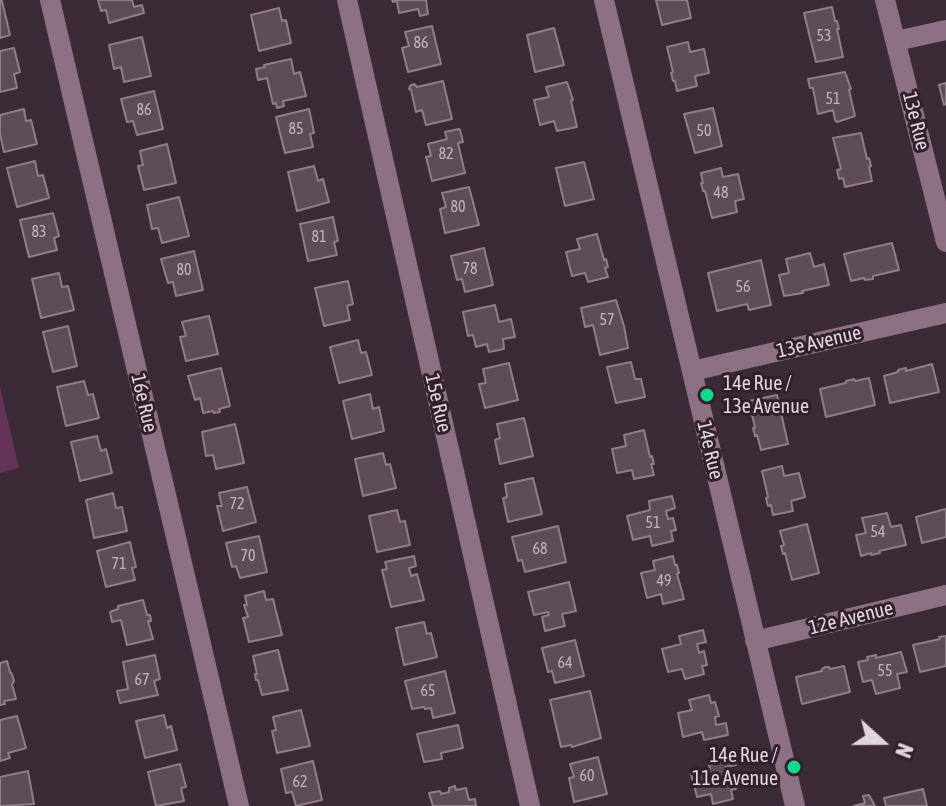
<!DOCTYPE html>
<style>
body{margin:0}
#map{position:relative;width:946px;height:806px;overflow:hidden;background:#3b2b36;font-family:"Asap Condensed",sans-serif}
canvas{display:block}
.north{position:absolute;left:842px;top:702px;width:80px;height:80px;-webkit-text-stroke:6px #31212c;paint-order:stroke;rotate:111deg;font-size:22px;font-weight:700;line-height:32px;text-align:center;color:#e0d5dc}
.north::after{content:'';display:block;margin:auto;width:28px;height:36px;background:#e0d5dc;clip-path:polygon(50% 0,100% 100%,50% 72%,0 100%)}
</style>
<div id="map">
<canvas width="946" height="806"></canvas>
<div class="north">N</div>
</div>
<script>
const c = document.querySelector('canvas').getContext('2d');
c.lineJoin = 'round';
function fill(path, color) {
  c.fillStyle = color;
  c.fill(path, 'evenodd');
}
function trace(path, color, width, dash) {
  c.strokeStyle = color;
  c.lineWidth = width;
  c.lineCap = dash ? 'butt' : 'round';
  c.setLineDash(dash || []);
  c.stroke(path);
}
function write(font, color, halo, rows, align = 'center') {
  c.font = font + ' "Asap Condensed",sans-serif';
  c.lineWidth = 6;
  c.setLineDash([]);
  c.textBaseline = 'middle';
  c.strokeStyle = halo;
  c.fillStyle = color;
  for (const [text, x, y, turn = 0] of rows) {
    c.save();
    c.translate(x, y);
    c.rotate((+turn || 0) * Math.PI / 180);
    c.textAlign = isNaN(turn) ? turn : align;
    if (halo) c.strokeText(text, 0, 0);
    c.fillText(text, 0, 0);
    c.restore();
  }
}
fill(new Path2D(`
 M 0,387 L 19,468 L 0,473 Z`), '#653357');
const building = new Path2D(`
 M 98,0 L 132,0 L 134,7 L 142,5 L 144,13 L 109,23 L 106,10 L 101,11 Z
 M 392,0 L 426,0 L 428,14 L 420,16 L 418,9 L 399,13 L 397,1 L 393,2 Z
 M 656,0 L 687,0 L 691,18 L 662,25 Z
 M 0,1 L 2,1 L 10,35 L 0,38 Z
 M 832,7 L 835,21 L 837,21 L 839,29 L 837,29 L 843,57 L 816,62 L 804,13 Z
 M 279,8 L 282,21 L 286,20 L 291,43 L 259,51 L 251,15 Z
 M 432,26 L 441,64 L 408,72 L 402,48 L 409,46 L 405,32 Z
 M 554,28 L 564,65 L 535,72 L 527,35 Z
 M 142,37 L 151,76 L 124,82 L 121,67 L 114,69 L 109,45 Z
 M 688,42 L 690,52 L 704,49 L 709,73 L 695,76 L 697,86 L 677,91 L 675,81 L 673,81 L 671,73 L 673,72 L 667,47 Z
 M 14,48 L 20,72 L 14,74 L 17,88 L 0,92 L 0,51 Z
 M 291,59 L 294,74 L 300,72 L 306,96 L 283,101 L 284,106 L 277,108 L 276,103 L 273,104 L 267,78 L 258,80 L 256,69 L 265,67 L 264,65 Z
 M 845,72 L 851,89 L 849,90 L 855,116 L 837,122 L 835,120 L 833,110 L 818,114 L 813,88 L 810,88 L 808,79 Z
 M 443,81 L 452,119 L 426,125 L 422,110 L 416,112 L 411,90 L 409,89 L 410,86 L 414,84 L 417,87 Z
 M 567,82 L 573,100 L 571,101 L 577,127 L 557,131 L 554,121 L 540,125 L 534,100 L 549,97 L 546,87 Z
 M 946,83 L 946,104 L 944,105 L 939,85 Z
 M 154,91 L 163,129 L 137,135 L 133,121 L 127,122 L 121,99 Z
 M 713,108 L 722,146 L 695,153 L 684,114 Z
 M 24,109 L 26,121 L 31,120 L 37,144 L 4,152 L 0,134 L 0,115 Z
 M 309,109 L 314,133 L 310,134 L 313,147 L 285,153 L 276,117 Z
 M 459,129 L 460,130 L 463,142 L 458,143 L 465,173 L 432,181 L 426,157 L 431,156 L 428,144 L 447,139 L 445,132 Z
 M 861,133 L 867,159 L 869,158 L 871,166 L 869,167 L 872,181 L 845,187 L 843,178 L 839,179 L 837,170 L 841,169 L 833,138 Z
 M 167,144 L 176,183 L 144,190 L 138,166 L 143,165 L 140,151 Z
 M 35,161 L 38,176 L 43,175 L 49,198 L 17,207 L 7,168 Z
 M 584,162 L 594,199 L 565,206 L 556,168 Z
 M 314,166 L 318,181 L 323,179 L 329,202 L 297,211 L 288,172 Z
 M 721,168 L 723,177 L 738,174 L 744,199 L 735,201 L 737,212 L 712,218 L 705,191 L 703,191 L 701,183 L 703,183 L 701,173 Z
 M 469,187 L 479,225 L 445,233 L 440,209 L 446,207 L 442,193 Z
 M 179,197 L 189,236 L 162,243 L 158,228 L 152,229 L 147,205 Z
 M 53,213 L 59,236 L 54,238 L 57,250 L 29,257 L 20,220 Z
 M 333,217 L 338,241 L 334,242 L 337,255 L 308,261 L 300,224 Z
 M 597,234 L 604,260 L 606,259 L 608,267 L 605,268 L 608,277 L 588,282 L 585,273 L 572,276 L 566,252 L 580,249 L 577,239 Z
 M 892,243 L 899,270 L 873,276 L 873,279 L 865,280 L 864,278 L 851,281 L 844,254 Z
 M 484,248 L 493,285 L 465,292 L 462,279 L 457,280 L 451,256 Z
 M 194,251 L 203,290 L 176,296 L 173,282 L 168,283 L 161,259 Z
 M 810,253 L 814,267 L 824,264 L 829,285 L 802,291 L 803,293 L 784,296 L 779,275 L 789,273 L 786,259 Z
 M 761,260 L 771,305 L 749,310 L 747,304 L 717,311 L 708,273 Z
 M 59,273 L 62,287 L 68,286 L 74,310 L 41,318 L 32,279 Z
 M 348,281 L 353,304 L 347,306 L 350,320 L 324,326 L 315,288 Z
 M 616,300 L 624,326 L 628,348 L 600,355 L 593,325 L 585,327 L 581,308 Z
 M 495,305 L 499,322 L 511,319 L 515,337 L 503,339 L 504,349 L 489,352 L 487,344 L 476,347 L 473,335 L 468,336 L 463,312 Z
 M 209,316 L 218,354 L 186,361 L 180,337 L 186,336 L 182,322 Z
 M 68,326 L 77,366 L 53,372 L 43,332 Z
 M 358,340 L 361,353 L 366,352 L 372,375 L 339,383 L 330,347 Z
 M 631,362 L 635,379 L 641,379 L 645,397 L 616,403 L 607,367 Z
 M 509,363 L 518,400 L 485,408 L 479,384 L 486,383 L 483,369 Z
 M 932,364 L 939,392 L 890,403 L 884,376 L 898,372 L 898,370 L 906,368 L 906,371 Z
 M 221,368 L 230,406 L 219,409 L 220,412 L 214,413 L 213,411 L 203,413 L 200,398 L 195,400 L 188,376 Z
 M 869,378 L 875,405 L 826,417 L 820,389 L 846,383 L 846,381 L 854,379 L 855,381 Z
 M 84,381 L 88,395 L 93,394 L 99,418 L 66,426 L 57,387 Z
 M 370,394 L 373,409 L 379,407 L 384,431 L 352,439 L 343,401 Z
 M 777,395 L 788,444 L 761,450 L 757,435 L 755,436 L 753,428 L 755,428 L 749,401 Z
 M 524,418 L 533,456 L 500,464 L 495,440 L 500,438 L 497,424 Z
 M 235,424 L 244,463 L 216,469 L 213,455 L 206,456 L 202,432 Z
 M 644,430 L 650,457 L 652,456 L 654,464 L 651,464 L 654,475 L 634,479 L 632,470 L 617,473 L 612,449 L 626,446 L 624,435 Z
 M 97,436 L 101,451 L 106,449 L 112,473 L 80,481 L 71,442 Z
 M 383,453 L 386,465 L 390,464 L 396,488 L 363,496 L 355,459 Z
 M 782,466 L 784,476 L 799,473 L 805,497 L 791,501 L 793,511 L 773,515 L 771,505 L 768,506 L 766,498 L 768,497 L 762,471 Z
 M 533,478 L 542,514 L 508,522 L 503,498 L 507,497 L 505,484 Z
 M 247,487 L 256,522 L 223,531 L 217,506 L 222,506 L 219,493 Z
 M 113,493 L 116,508 L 122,507 L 127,531 L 94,538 L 86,500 Z
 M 672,496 L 675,508 L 666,511 L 668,519 L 673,518 L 676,530 L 671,531 L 673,541 L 652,546 L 650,536 L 633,540 L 627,516 L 650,510 L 649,501 Z
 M 946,509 L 946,537 L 922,543 L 916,517 Z
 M 397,510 L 400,522 L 405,521 L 410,545 L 377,552 L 369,516 Z
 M 887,513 L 891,527 L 901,525 L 906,545 L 879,551 L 880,553 L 871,555 L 871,553 L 861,556 L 856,535 L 866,533 L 862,518 Z
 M 807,524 L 819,573 L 792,580 L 785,553 L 783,554 L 781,546 L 784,545 L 780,531 Z
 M 558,526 L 566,562 L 525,572 L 522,560 L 518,561 L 512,537 Z
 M 259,536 L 267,572 L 240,578 L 236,566 L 232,567 L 226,543 Z
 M 130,542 L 136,567 L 132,568 L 135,580 L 106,587 L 97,551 Z
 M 414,556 L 416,566 L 409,568 L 411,576 L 417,574 L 424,600 L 391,607 L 382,570 L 387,569 L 385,562 Z
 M 673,556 L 675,565 L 677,565 L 679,573 L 677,574 L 684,599 L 663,604 L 661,594 L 647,598 L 641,573 L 655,570 L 653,561 Z
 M 569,582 L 576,611 L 562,614 L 565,626 L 545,631 L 542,617 L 549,615 L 548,612 L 534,615 L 528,592 Z
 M 264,591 L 266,600 L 273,599 L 282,635 L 249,642 L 243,618 L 248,617 L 244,605 L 247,605 L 245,596 Z
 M 143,600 L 147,615 L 150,615 L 151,621 L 148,621 L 153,639 L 127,645 L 121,620 L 112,622 L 110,612 L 118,609 L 118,606 Z
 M 424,622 L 427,634 L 431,633 L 437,657 L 404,665 L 396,628 Z
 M 703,630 L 706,642 L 697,644 L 699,653 L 704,651 L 707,665 L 702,666 L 704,674 L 685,679 L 682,669 L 668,672 L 662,649 L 681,644 L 679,636 Z
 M 946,636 L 946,666 L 920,672 L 913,645 L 940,639 L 939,637 Z
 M 575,640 L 584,676 L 555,683 L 552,671 L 548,672 L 542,648 Z
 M 278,650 L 288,690 L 262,695 L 258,680 L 256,680 L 255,674 L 257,674 L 253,656 Z
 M 901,652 L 907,672 L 897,674 L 900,688 L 876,694 L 872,680 L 863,682 L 858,662 L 868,660 L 867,657 L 876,655 L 876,658 Z
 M 155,655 L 160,679 L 154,681 L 158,695 L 120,703 L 117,691 L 128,689 L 123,662 Z
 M 7,661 L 10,672 L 12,674 L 14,681 L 12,684 L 16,699 L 4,701 L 5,704 L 0,705 L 0,663 Z
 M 844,666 L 850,692 L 802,704 L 796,677 L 822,671 L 822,669 L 825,667 L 829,667 L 830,669 Z
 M 445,671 L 455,713 L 433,718 L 431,708 L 425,709 L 424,707 L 412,709 L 405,681 Z
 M 590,691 L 601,738 L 572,747 L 571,745 L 561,747 L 550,700 Z
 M 709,695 L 711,703 L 715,702 L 719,716 L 715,717 L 716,725 L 726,723 L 728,735 L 704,740 L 702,732 L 683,737 L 678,713 L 692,710 L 689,700 Z
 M 301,710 L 310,746 L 277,753 L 272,731 L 276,730 L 273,717 Z
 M 164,715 L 167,728 L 171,726 L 177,750 L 145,758 L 136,721 Z
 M 17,716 L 26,748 L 8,753 L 10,758 L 0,761 L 0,720 Z
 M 458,725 L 463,748 L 441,753 L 442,759 L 424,762 L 417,734 Z
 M 733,754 L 736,765 L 726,767 L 728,777 L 733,776 L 736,789 L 731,790 L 733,799 L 713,804 L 711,794 L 697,797 L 691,774 L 710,769 L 709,765 L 717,763 L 716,758 Z
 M 598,757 L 607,794 L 574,802 L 569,778 L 574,777 L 570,764 Z
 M 313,761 L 322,800 L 296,806 L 292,792 L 286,793 L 281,769 Z
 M 180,764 L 186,787 L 181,788 L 184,801 L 156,806 L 148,772 Z
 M 28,771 L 34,804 L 0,806 L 0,777 Z
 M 455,786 L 456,790 L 466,788 L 469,800 L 475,799 L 476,806 L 433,806 L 429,793 L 440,791 L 441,794 L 449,792 L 449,788 Z
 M 923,789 L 927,806 L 886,806 L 884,798 Z
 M 869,795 L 875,806 L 854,806 L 865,803 L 863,796 Z`);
fill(building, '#5e4c58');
trace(building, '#917d8a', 2);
trace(new Path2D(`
 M 50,0 L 239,806
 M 347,0 L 530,806
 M 604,0 L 795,806
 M 885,0 L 946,242
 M 896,41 L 946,30
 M 692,371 L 946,313
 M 755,641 L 946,595`), '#8d7084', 20);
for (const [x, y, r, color] of [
 [707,395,8,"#0fd98a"],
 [794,767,8,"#0fd98a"]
]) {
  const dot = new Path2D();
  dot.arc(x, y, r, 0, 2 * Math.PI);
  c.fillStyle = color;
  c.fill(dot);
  trace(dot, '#31212c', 3);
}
write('16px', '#c0b3bb', null, [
 ["53",824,36],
 ["86",421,43],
 ["51",833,99],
 ["86",144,110],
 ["85",296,129],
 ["50",704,131],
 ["82",446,154],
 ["48",721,193],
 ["80",458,207],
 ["83",39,232],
 ["81",319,237],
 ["78",470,269],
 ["80",184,270],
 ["56",743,287],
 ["57",607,320],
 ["72",237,504],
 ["51",653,523],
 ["54",878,532],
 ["68",540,549],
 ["70",248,556],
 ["71",119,564],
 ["49",664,581],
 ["64",565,663],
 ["55",885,671],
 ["67",142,680],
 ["65",428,691],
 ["60",587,776],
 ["62",300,782]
]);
write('20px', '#e0d5dc', '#31212c', [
 ["13e Rue",916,121,76],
 ["13e Avenue",819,342,-13],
 ["16e Rue",144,403,77],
 ["15e Rue",438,403,77],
 ["14e Rue",710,450,77],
 ["12e Avenue",851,618,-14]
]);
write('20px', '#e0d5dc', '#31212c', [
 ["14e Rue /",723,384],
 ["13e Avenue",723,407],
 ["14e Rue /",778,756,"right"],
 ["11e Avenue",778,779,"right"]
], 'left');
</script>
